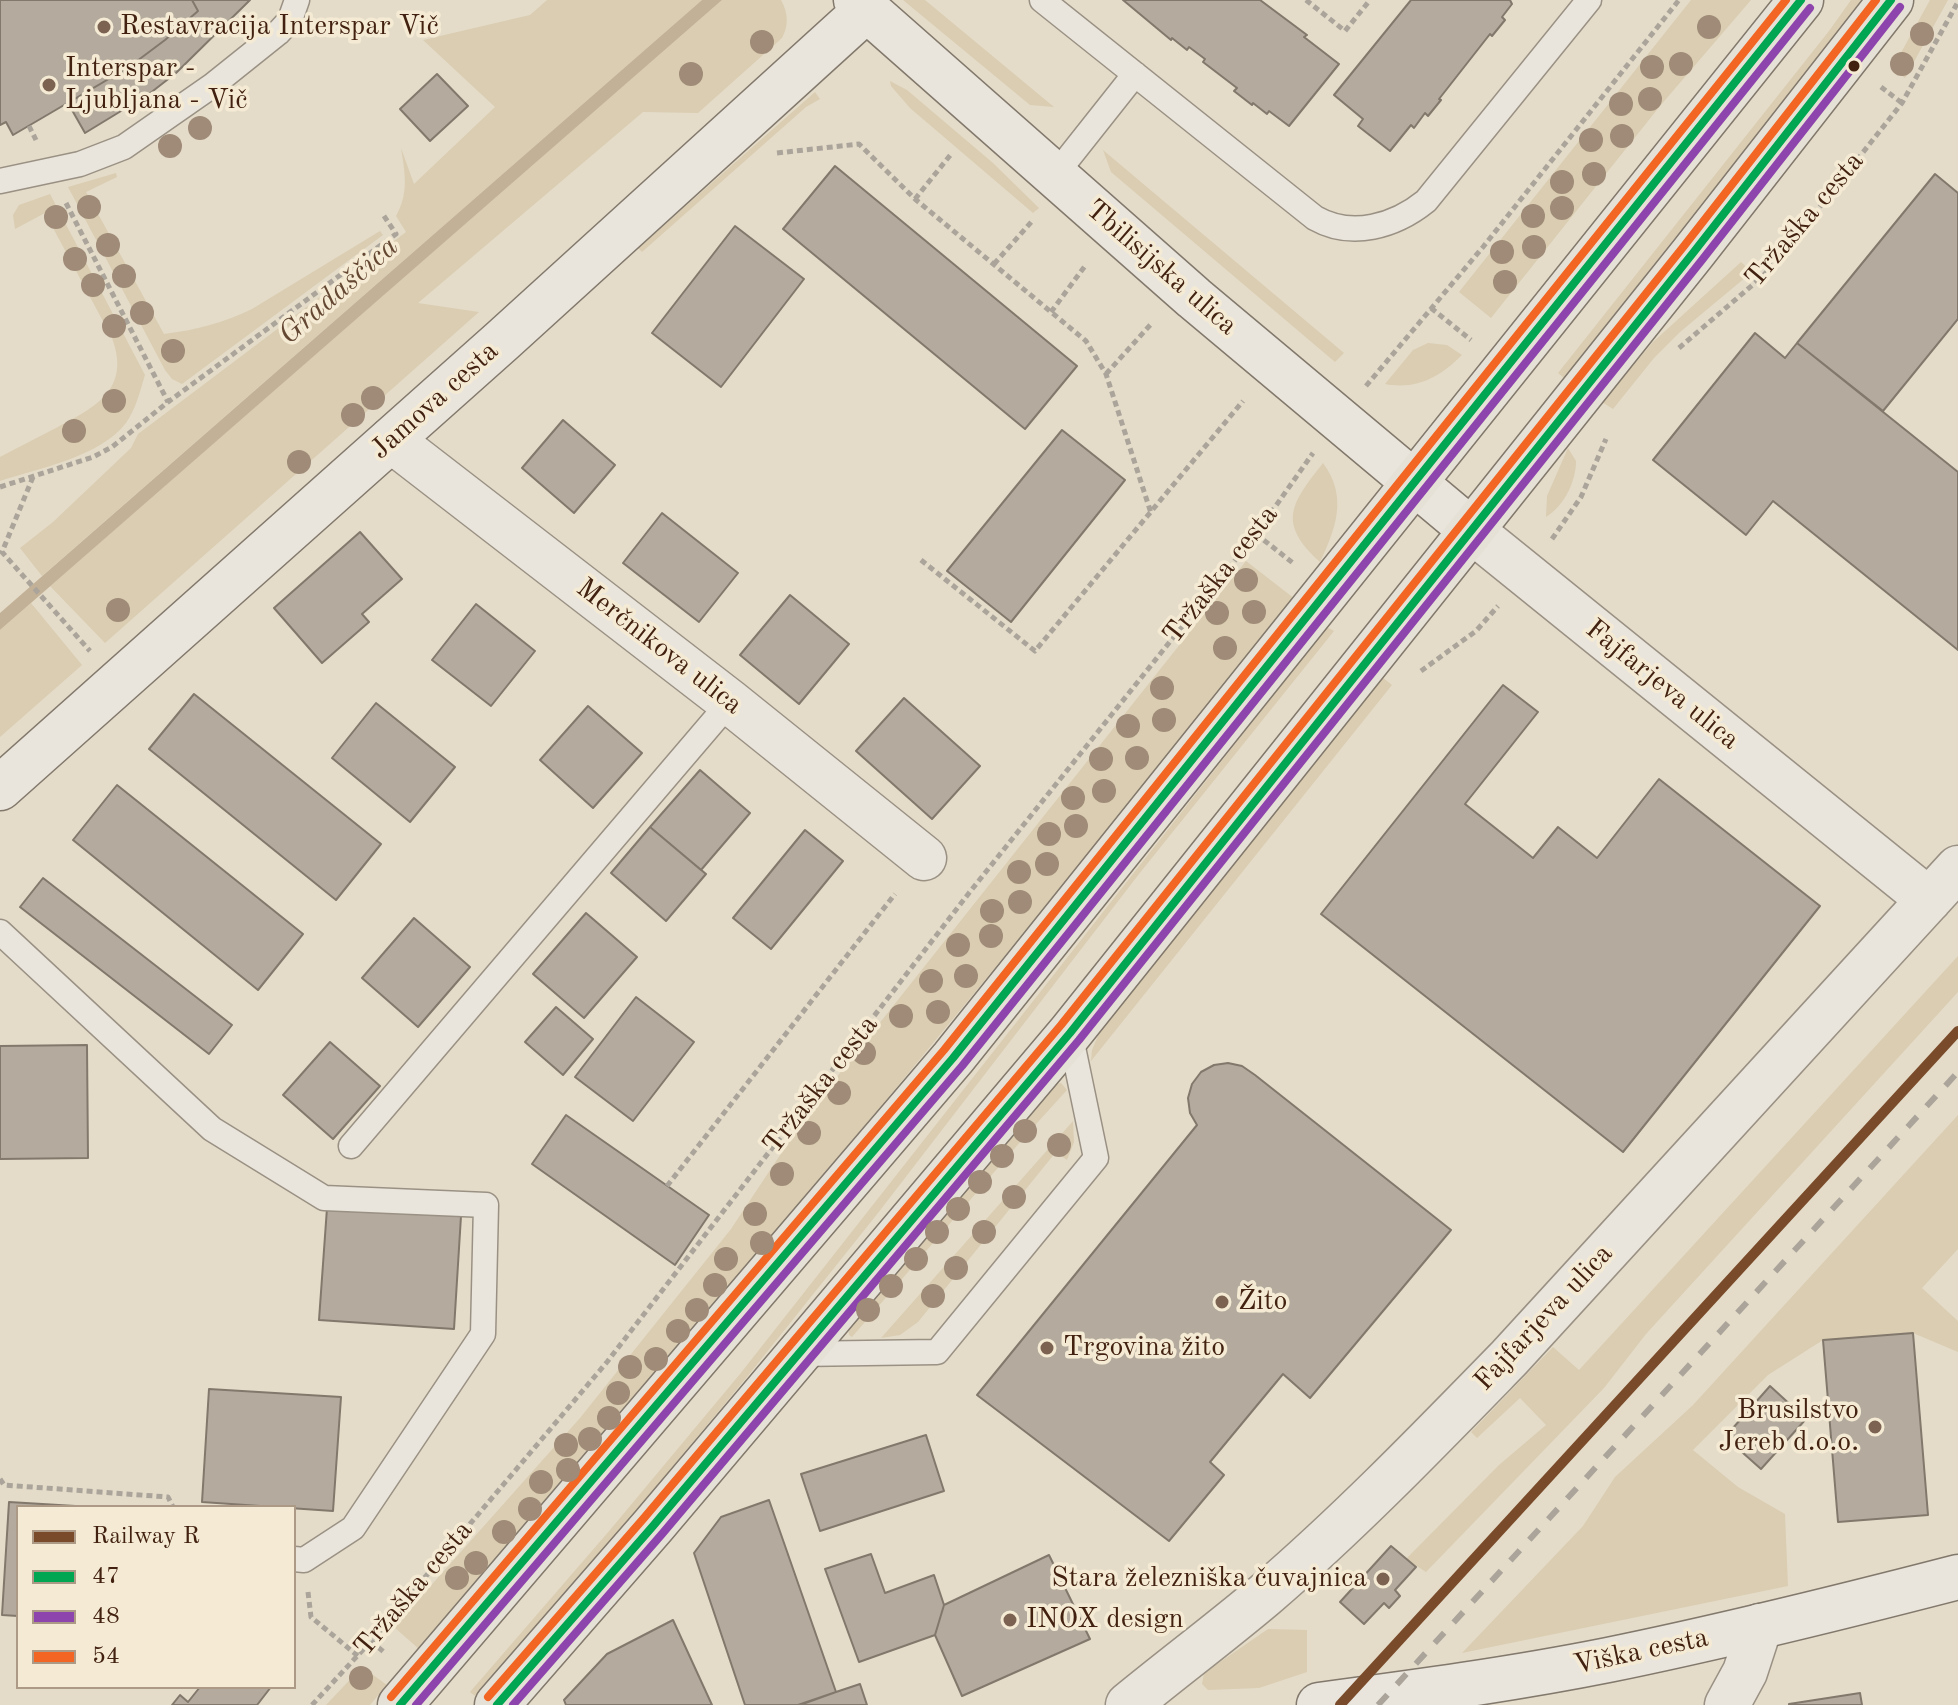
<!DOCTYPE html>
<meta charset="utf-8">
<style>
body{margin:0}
#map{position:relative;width:1958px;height:1705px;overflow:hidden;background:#e4dcc9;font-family:"Old Standard TT",serif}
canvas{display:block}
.legend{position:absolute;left:16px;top:1505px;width:280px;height:184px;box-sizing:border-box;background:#f5ebd4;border:2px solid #ad9a86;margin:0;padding:10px 14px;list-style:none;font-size:24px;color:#422110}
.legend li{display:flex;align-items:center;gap:16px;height:40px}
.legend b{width:40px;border:2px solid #ad9a86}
</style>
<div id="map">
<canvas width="1958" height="1705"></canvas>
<ul class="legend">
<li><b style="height:10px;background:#7a4b2a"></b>Railway R</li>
<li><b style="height:10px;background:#00a651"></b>47</li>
<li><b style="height:10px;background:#8e44ad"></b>48</li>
<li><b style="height:10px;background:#f26522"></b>54</li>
</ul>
</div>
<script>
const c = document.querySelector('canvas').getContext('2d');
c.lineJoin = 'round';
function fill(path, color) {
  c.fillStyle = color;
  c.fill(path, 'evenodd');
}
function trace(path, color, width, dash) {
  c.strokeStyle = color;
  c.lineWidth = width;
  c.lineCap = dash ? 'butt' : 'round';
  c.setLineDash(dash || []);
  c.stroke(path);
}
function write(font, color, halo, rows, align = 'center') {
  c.font = font + ' "Old Standard TT",serif';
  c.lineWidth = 7;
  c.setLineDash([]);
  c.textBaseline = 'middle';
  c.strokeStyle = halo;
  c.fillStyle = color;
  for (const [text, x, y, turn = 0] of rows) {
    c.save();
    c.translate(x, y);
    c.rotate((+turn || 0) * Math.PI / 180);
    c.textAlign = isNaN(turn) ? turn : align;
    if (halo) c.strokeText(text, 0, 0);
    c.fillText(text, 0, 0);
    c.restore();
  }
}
fill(new Path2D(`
 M 547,0 L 702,0 L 42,576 L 20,548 L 53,522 L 131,448 L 138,434 L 406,232 L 396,216 C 409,193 405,173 401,148 L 414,184 L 495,107 L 423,40 L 530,15 Z
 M 722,0 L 781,0 C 788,13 789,25 782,38 L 698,113 L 643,112 L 418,303 L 479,312 L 105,643 L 50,586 Z
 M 903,0 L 925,0 L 1054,107 L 1030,105 Z
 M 1691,0 L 1751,0 L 1660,106 L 1491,318 L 1459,292 Z
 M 1851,0 L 1863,0 L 1564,378 L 1558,373 L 1829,31 Z
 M 1930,0 L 1948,0 L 1905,78 L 1892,69 Z
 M 890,81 L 907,90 L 993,163 L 1039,208 L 1033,213 L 910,108 L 891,86 Z
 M 815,92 L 820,99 L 806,107 L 642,252 L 638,248 Z
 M 1103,150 L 1344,353 L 1335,362 L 1111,172 Z
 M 116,173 L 117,177 L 86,192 L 164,334 C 196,330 223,323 252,309 L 380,231 L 383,235 L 182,384 L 172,379 L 165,370 L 68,187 Z
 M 50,194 L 145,375 C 140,391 136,409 126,423 C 100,457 39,468 0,481 L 0,457 C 19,447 38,437 56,428 C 96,407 131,389 112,338 L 45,213 L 15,229 L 13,215 L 19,205 Z
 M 1741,262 L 1752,272 L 1680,332 L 1654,358 L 1613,409 L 1602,402 L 1653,342 Z
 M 1428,343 L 1447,345 L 1462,355 C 1440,377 1417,390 1385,384 L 1413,350 Z
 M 1568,448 L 1576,461 C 1576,482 1564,506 1546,517 L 1547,496 Z
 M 1323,463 C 1348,497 1336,528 1320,562 C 1276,522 1292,503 1323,463 Z
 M 1246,561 L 1295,599 C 1008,954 720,1307 419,1649 L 394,1627 L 580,1418 L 731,1229 L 798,1128 L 836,1078 Z
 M 31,603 L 82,665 L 0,737 L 0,630 Z
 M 1327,627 L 1334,631 L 1139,874 L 878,1213 L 747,1377 L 615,1536 L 475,1696 L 470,1692 L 610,1530 L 740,1374 Z
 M 1382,677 L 1392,685 L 1091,1061 L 1092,1050 L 1100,1031 Z
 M 1958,956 L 1958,992 L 1646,1334 L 1604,1388 L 1426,1572 L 1406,1559 L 1499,1465 L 1546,1425 L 1520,1398 L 1477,1438 L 1471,1432 L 1553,1347 L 1579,1370 Z
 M 1061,1083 L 1067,1090 L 1027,1134 L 852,1337 L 849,1335 L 848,1328 L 1056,1084 Z
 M 1958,1115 L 1958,1249 L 1922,1288 L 1958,1321 L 1958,1352 L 1913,1333 L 1823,1340 L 1768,1375 L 1693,1450 L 1738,1487 L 1785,1514 L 1788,1586 L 1462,1653 L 1583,1526 L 1615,1477 L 1693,1405 Z
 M 1073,1121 L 1074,1142 L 1067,1160 L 1056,1152 L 918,1322 L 900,1335 L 881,1338 Z
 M 1268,1629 L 1307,1630 L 1307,1672 L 1259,1688 L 1208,1690 L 1202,1684 L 1204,1673 Z
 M 362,1667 L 387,1685 L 370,1705 L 326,1705 Z`), '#dacdb2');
fill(new Path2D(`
 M 702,0 L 722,0 L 0,630 L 0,613 Z`), '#c3b197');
const building = new Path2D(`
 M 0,0 L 192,0 L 198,11 L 165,40 L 129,67 L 13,135 L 6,122 L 0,125 Z
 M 192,0 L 250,0 L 176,73 L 149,94 L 85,133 L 68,103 L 129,67 L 165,40 L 198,11 Z
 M 1123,0 L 1260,0 L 1307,35 L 1304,37 L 1339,64 L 1289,126 L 1269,111 L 1267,114 L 1253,103 L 1252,105 L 1234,91 L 1237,88 L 1203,62 L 1205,59 L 1189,47 L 1187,50 L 1172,38 L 1171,40 Z
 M 1411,0 L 1510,0 L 1512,4 L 1502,17 L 1505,20 L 1492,36 L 1490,34 L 1439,99 L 1441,100 L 1428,116 L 1425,113 L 1414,128 L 1411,125 L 1390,151 L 1358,126 L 1363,119 L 1334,95 Z
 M 437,74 L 468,106 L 430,141 L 400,109 Z
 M 835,166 L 1077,366 L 1025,429 L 783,229 Z
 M 1935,174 L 1958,193 L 1958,319 L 1883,411 L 1797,343 Z
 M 735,226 L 804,279 L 721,387 L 652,333 Z
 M 1755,333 L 1785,358 L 1797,343 L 1958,472 L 1958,650 L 1773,501 L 1746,535 L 1653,460 Z
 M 563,420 L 615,465 L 574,513 L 522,468 Z
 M 1062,430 L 1125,480 L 1011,622 L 947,571 Z
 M 662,513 L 738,573 L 699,622 L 623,563 Z
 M 360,532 L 402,579 L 362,614 L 369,622 L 322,663 L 274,608 Z
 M 790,595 L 849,644 L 799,704 L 740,655 Z
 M 476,604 L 535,651 L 491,706 L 432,660 Z
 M 1503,685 L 1538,712 L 1465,804 L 1533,858 L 1558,827 L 1597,858 L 1659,779 L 1820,906 L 1623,1152 L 1321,914 Z
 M 194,694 L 381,844 L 336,900 L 149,749 Z
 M 904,698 L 980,766 L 932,819 L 856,751 Z
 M 376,703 L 455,767 L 410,822 L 332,758 Z
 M 588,706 L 642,753 L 593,808 L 540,760 Z
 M 700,770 L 750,813 L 701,870 L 650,827 Z
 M 117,785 L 303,934 L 258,990 L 73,840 Z
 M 650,827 L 706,874 L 666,921 L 611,873 Z
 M 805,830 L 843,861 L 771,949 L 733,918 Z
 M 43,878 L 232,1025 L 209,1054 L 20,907 Z
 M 586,913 L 637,957 L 584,1018 L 533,974 Z
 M 414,918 L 470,967 L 418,1027 L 362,978 Z
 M 636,997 L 694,1042 L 633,1121 L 575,1077 Z
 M 556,1007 L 593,1039 L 563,1075 L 525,1042 Z
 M 330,1042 L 380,1086 L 333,1139 L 283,1095 Z
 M 87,1045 L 88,1158 L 0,1159 L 0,1046 Z
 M 1228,1063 L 1242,1066 L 1255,1075 L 1451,1230 L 1310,1398 L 1283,1374 L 1210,1462 L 1224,1475 L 1169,1541 L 977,1395 L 1197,1125 L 1190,1113 L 1188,1098 L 1192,1084 L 1201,1072 L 1214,1065 Z
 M 566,1115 L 709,1215 L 675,1265 L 532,1164 Z
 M 327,1208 L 461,1216 L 454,1329 L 319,1320 Z
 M 1913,1333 L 1928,1515 L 1838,1522 L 1823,1340 Z
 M 1770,1386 L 1806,1419 L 1761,1469 L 1725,1437 Z
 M 209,1389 L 341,1397 L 333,1511 L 202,1502 Z
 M 926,1435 L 944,1491 L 820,1531 L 801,1474 Z
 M 769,1500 L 836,1692 L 798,1705 L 745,1705 L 694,1553 L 721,1517 Z
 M 9,1502 L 92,1507 L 18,1507 L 18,1616 L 2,1615 Z
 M 1391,1546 L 1416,1567 L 1395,1590 L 1400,1596 L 1389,1608 L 1384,1603 L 1364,1624 L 1340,1602 Z
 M 871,1554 L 885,1593 L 934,1575 L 944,1605 L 935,1635 L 859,1662 L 825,1569 Z
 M 1049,1555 L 1090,1639 L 962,1696 L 935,1635 L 944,1605 Z
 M 673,1620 L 712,1705 L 566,1705 L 564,1700 L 607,1654 Z
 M 860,1684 L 867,1705 L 800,1705 L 836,1692 Z
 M 200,1687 L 271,1687 L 257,1705 L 172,1705 L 180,1695 L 188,1702 Z
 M 1860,1693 L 1862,1705 L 1789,1705 L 1789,1704 Z`);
fill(building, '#b4ab9e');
trace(building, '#82786c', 2);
const lane = new Path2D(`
 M 1042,0 L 1315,218 C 1352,239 1395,226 1426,201 L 1589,0
 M 1055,175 L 1135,74
 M 0,181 L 80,164 L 124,147 L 213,85 L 278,33 L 290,20 L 297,0
 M 0,932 L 212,1129 L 324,1198 L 486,1205 L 483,1334 L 353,1528 L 304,1560 L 294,1559
 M 351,1146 L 730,702
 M 797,1354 L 937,1352 L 1096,1158 L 1070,1033`);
const street = new Path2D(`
 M 391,440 L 730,702 L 924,858
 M 1471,530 L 1929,900
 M 1128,1705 C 1173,1668 1220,1633 1265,1595 C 1351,1521 1430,1439 1509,1358 L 1958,868
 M 1727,1705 L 1745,1672 L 1760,1626`);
const secondary = new Path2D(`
 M 856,0 L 1194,298 L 1471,530
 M 0,788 L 503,340 L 866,10
 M 1319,1705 C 1416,1692 1513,1679 1608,1660 C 1726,1636 1842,1607 1958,1577`);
const primary = new Path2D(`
 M 400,1705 L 953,1058 L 1801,0
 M 497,1705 L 653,1526 L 1070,1033 L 1693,253 L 1891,0`);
trace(lane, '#9a9184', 27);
trace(street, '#9a9184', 47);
trace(secondary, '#82786c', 47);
trace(primary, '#82786c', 47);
trace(new Path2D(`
 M 1306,0 L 1345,31 L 1370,0
 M 1881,87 L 1902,103
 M 29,126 L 36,140
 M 777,153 L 859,144 L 915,199 L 1086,341 L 1106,374 L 1151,513
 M 915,199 L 952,153
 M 66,203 L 168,402
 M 994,264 L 1033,220
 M 1431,308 L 1471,340
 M 1051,312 L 1085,266
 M 1679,348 L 1763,276 L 1781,256 L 1902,103 L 1958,2
 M 1106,374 L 1152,323
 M 1366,386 L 1483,247 L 1679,0
 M 33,477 L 2,552 L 90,651
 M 0,487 L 93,457 L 112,447 L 168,402 L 396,234 L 382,213
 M 1256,534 L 1293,563
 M 1552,539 L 1581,497 L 1606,439
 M 921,560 L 1035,651 L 1243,401
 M 1421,671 L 1476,631 L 1498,606
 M 667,1186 L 895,894
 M 0,1479 L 4,1485 L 168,1497 L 173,1507
 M 308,1592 L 311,1617 L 358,1656
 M 371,1641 L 386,1654
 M 312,1705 L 371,1641 L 607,1362 L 969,893 L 1256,534 L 1313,453`), '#aaa49b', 5, [6, 4]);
trace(lane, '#e9e5dc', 24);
trace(street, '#e9e5dc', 44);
trace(secondary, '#e9e5dc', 44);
trace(primary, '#e6e1d6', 44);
trace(new Path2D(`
 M 1378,1705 L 1958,1072`), '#aaa49b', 6, [14, 14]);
trace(new Path2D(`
 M 400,1705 L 953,1058 L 1801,0
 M 497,1705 L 653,1526 L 1070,1033 L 1693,253 L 1891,0`), '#00a651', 8);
trace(new Path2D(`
 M 416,1705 L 962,1066 L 1810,8
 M 513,1705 L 662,1534 L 1079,1040 L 1702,260 L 1900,7`), '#8e44ad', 8);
trace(new Path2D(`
 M 391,1697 L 944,1050 L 1786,0
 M 488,1697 L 644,1518 L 1061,1025 L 1684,246 L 1876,0`), '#f26522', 8);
trace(new Path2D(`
 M 1340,1705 L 1958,1031`), '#7a4b2a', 10);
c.fillStyle = '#9f8b77';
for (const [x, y] of [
 [1709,27],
 [1922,34],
 [762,42],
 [1681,64],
 [1902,64],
 [1652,67],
 [691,74],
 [1650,99],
 [1621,104],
 [200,128],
 [1622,136],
 [1591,140],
 [170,146],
 [1594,174],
 [1562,182],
 [89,207],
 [1562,208],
 [1533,216],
 [56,217],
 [108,245],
 [1534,247],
 [1502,252],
 [75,259],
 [124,276],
 [1505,282],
 [93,285],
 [142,313],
 [114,326],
 [173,351],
 [373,398],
 [114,401],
 [353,415],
 [74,431],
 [299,462],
 [1246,580],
 [118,610],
 [1254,612],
 [1217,613],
 [1225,648],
 [1162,688],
 [1164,720],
 [1128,726],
 [1137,758],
 [1101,759],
 [1104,791],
 [1073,798],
 [1076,826],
 [1049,834],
 [1047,864],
 [1019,872],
 [1020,902],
 [992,911],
 [991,936],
 [958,945],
 [966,976],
 [931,981],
 [938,1012],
 [901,1016],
 [864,1053],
 [839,1093],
 [1025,1131],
 [809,1133],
 [1059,1145],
 [1002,1156],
 [782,1174],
 [980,1182],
 [1014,1197],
 [958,1209],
 [755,1214],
 [937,1232],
 [984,1232],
 [762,1243],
 [726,1259],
 [916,1259],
 [956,1268],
 [715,1285],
 [891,1286],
 [933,1296],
 [697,1310],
 [868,1310],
 [678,1331],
 [656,1359],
 [630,1367],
 [618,1393],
 [609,1418],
 [590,1439],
 [566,1445],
 [568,1470],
 [541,1482],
 [530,1509],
 [504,1532],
 [476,1563],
 [457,1578],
 [361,1678]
]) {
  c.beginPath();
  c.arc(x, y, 12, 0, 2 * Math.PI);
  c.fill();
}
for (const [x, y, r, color] of [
 [104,27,8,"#7b6251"],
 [1854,66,7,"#422110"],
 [49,85,8,"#7b6251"],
 [1222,1302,8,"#7b6251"],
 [1047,1348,8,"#7b6251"],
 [1875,1427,8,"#7b6251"],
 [1383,1579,8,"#7b6251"],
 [1010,1620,8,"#7b6251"]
]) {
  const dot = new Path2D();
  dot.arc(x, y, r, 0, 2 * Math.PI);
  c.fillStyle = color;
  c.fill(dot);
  trace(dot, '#f5ebd4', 3);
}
write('28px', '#422110', '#f5ebd4', [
 ["Restavracija Interspar Vič",120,27],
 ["Interspar -",65,69],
 ["Ljubljana - Vič",65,101],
 ["Žito",1238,1302],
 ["Trgovina žito",1063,1348],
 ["Brusilstvo",1859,1411,"right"],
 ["Jereb d.o.o.",1859,1443,"right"],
 ["Stara železniška čuvajnica",1367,1579,"right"],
 ["INOX design",1026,1620]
], 'left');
write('28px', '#422110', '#f5ebd4', [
 ["Tržaška cesta",1805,220,-50],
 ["Tbilisijska ulica",1161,268,41],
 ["Jamova cesta",435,401,-42],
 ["Tržaška cesta",1221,575,-52],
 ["Merčnikova ulica",659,647,38],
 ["Fajfarjeva ulica",1662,685,39],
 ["Tržaška cesta",821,1085,-52],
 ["Fajfarjeva ulica",1544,1318,-47],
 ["Tržaška cesta",414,1589,-50],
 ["Viška cesta",1641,1652,-12]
]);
write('italic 30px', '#644732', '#f5ebd4', [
 ["Gradaščica",339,291,-41]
]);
</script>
